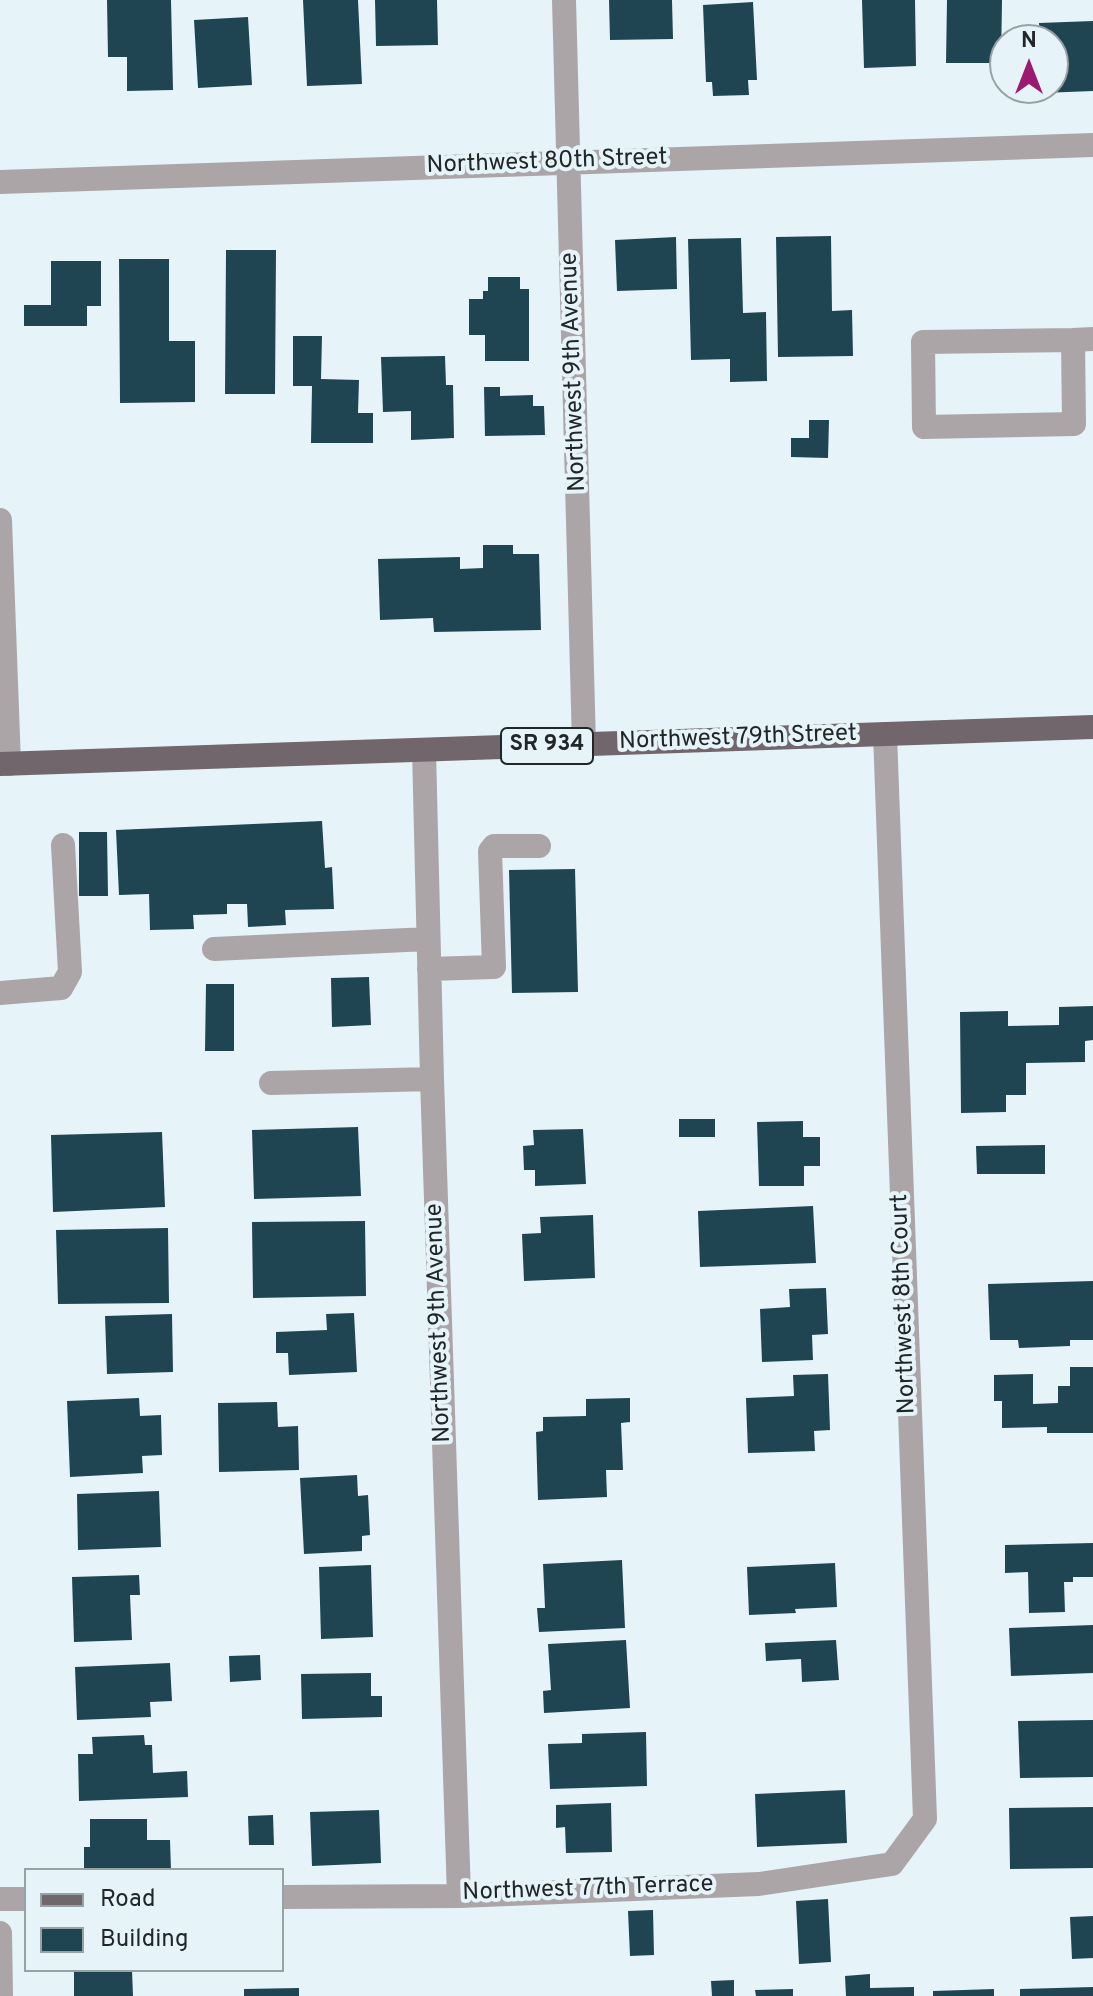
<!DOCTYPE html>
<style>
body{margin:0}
#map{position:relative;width:1093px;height:1996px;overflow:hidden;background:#e6f4f9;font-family:Overpass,sans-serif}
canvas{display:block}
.legend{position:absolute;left:24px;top:1868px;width:260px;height:104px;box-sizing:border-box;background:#e6f4f9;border:2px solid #97a2a5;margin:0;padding:10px 14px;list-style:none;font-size:24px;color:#212628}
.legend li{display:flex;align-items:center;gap:16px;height:40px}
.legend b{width:40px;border:2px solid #97a2a5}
.north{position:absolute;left:989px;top:24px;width:80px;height:80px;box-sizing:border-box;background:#e6f4f9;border:2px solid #97a2a5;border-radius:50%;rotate:0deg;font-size:22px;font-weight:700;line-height:32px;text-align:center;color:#212628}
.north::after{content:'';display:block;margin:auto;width:28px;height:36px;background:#9b1a6f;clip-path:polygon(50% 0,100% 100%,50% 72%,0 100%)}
</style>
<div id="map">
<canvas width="1093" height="1996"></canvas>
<ul class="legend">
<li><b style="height:10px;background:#70666b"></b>Road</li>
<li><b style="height:22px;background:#204552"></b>Building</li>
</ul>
<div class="north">N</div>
</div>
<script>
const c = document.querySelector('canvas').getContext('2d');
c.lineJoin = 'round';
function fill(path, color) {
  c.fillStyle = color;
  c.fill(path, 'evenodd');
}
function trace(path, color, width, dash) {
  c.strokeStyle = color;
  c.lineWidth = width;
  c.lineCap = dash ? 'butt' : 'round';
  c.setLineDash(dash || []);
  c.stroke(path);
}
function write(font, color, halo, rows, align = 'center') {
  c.font = font + ' Overpass,sans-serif';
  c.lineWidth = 8;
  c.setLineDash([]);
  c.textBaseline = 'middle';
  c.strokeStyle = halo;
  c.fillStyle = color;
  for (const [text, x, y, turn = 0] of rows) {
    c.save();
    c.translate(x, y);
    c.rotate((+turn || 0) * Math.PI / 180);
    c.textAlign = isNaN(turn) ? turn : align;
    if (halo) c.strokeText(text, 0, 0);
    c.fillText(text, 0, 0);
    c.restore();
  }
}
fill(new Path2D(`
 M 107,0 L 171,0 L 173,90 L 127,91 L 127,57 L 108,57 Z
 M 303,0 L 358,0 L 362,84 L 307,86 Z
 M 375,0 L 437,0 L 438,45 L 376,46 Z
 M 609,0 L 672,0 L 673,39 L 610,40 Z
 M 862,0 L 915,0 L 916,66 L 864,68 Z
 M 947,0 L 1002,0 L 1001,63 L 946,63 Z
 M 753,2 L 757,80 L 748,80 L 749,95 L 713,96 L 712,82 L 706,82 L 703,5 Z
 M 248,17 L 252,85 L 198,88 L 194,20 Z
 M 1093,21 L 1093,91 L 1042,93 L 1042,88 L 1053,88 L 1053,40 L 1040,40 L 1039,23 Z
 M 831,236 L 832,311 L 852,310 L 853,356 L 778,357 L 776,237 Z
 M 676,237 L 677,289 L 617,291 L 615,240 Z
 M 741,238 L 743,313 L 766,312 L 767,381 L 730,382 L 730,359 L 691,360 L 688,239 Z
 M 226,250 L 276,250 L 275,394 L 225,394 Z
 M 119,259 L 169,259 L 169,341 L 195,341 L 195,402 L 120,403 Z
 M 51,261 L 101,261 L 101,306 L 87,306 L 87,326 L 24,326 L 24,305 L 51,305 Z
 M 488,277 L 520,277 L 520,289 L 529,289 L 529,361 L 485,361 L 485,335 L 469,335 L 469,299 L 483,299 L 483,291 L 488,291 Z
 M 293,336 L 322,336 L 321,379 L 359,380 L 358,413 L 373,413 L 373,443 L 311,443 L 312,386 L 293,386 Z
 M 445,356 L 446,385 L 453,385 L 454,438 L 411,440 L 411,411 L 383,412 L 381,357 Z
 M 484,387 L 500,387 L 500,396 L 533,395 L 533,406 L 544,406 L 545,435 L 485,436 Z
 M 809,420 L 829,420 L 828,458 L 791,457 L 791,438 L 809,438 Z
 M 483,545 L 513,545 L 513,554 L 539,554 L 541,630 L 434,632 L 433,618 L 380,620 L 378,559 L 460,557 L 460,569 L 483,568 Z
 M 322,821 L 325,868 L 332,867 L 334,909 L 285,910 L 286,925 L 248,927 L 247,904 L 227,904 L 227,914 L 193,915 L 194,929 L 150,930 L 149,894 L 119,895 L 116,830 Z
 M 79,832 L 107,832 L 108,896 L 79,896 Z
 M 575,869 L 578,992 L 512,993 L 509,870 Z
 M 369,977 L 371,1025 L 332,1027 L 331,978 Z
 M 206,984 L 234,984 L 234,1051 L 205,1051 Z
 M 1093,1006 L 1093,1040 L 1085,1041 L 1085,1062 L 1026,1063 L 1026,1095 L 1006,1095 L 1006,1112 L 961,1113 L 960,1012 L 1008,1011 L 1008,1026 L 1059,1025 L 1059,1007 Z
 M 679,1119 L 715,1119 L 715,1137 L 679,1137 Z
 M 803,1121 L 803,1137 L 820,1137 L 820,1166 L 804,1166 L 804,1186 L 759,1186 L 757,1122 Z
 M 358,1127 L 361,1196 L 254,1199 L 252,1130 Z
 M 583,1129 L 586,1184 L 535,1186 L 535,1170 L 524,1170 L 523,1146 L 534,1145 L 533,1130 Z
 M 162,1132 L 165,1207 L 53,1212 L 51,1135 Z
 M 1045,1145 L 1045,1174 L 977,1174 L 976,1146 Z
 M 813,1206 L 816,1263 L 700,1267 L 698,1211 Z
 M 593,1215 L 595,1278 L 524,1281 L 522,1234 L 541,1233 L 540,1217 Z
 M 365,1221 L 366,1296 L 253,1298 L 252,1222 Z
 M 168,1228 L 169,1303 L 58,1304 L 56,1230 Z
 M 1093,1281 L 1093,1340 L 1070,1340 L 1070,1346 L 1019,1348 L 1018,1340 L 990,1340 L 988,1284 Z
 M 826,1288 L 828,1334 L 812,1335 L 813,1360 L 762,1362 L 760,1309 L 790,1307 L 789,1289 Z
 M 354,1313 L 357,1372 L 289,1375 L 288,1353 L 276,1353 L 276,1332 L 327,1330 L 326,1314 Z
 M 172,1314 L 173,1372 L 107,1374 L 105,1316 Z
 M 1070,1367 L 1093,1367 L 1093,1433 L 1047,1433 L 1047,1427 L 1002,1428 L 1002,1401 L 994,1401 L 994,1375 L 1033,1374 L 1033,1404 L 1058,1403 L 1058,1386 L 1070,1386 Z
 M 828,1374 L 830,1430 L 814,1431 L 815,1451 L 748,1453 L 746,1398 L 794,1396 L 793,1375 Z
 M 139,1398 L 140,1416 L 161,1415 L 162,1455 L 142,1456 L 143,1473 L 70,1477 L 67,1401 Z
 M 630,1398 L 630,1422 L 621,1423 L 623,1470 L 606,1470 L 607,1497 L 538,1500 L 536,1432 L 543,1431 L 543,1417 L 586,1416 L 586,1399 Z
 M 277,1402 L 278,1427 L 298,1426 L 299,1470 L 219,1472 L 218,1403 Z
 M 357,1475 L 358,1496 L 368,1495 L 370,1535 L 362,1536 L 362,1551 L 304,1554 L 300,1478 Z
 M 159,1491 L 161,1547 L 78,1550 L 77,1494 Z
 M 1093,1543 L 1093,1577 L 1073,1577 L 1073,1582 L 1064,1582 L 1065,1612 L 1029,1613 L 1028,1572 L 1005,1573 L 1005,1545 Z
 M 622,1560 L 625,1628 L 539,1632 L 537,1608 L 545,1608 L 543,1564 Z
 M 835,1563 L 837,1607 L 795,1609 L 796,1613 L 749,1615 L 747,1567 Z
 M 371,1565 L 373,1637 L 321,1639 L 319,1567 Z
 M 139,1575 L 140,1595 L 130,1595 L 132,1640 L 74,1642 L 72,1577 Z
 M 1093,1625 L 1093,1673 L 1011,1676 L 1009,1628 Z
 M 626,1640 L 630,1708 L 544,1713 L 543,1691 L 551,1690 L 548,1644 Z
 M 836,1640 L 839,1680 L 802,1682 L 801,1659 L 766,1661 L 765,1643 Z
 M 260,1655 L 261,1680 L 230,1682 L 229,1656 Z
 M 170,1663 L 172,1701 L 150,1702 L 151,1717 L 77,1720 L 75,1667 Z
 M 371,1673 L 371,1696 L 382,1696 L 382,1717 L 302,1719 L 301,1674 Z
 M 1093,1720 L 1093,1777 L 1020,1778 L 1018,1721 Z
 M 646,1732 L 647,1786 L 550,1789 L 548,1744 L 582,1743 L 582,1734 Z
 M 144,1735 L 145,1745 L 152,1745 L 153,1773 L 187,1771 L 188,1797 L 79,1801 L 78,1754 L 93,1754 L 92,1737 Z
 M 845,1790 L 847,1843 L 757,1847 L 755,1794 Z
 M 611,1803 L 612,1852 L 566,1853 L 565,1827 L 556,1828 L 556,1805 Z
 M 1093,1807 L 1093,1868 L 1010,1869 L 1009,1808 Z
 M 379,1810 L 381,1863 L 312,1866 L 310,1812 Z
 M 273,1815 L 274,1845 L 249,1845 L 248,1816 Z
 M 90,1819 L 147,1819 L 147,1840 L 170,1840 L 171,1870 L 84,1870 L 84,1847 L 90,1847 Z
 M 828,1899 L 831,1962 L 799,1964 L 796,1901 Z
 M 653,1910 L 654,1955 L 630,1956 L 628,1911 Z
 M 1093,1916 L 1093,1958 L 1072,1959 L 1070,1917 Z
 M 74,1970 L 132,1970 L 133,1996 L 74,1996 Z
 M 870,1974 L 870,1988 L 914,1987 L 914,1996 L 846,1996 L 845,1976 Z
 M 734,1980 L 734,1996 L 712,1996 L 711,1981 Z
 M 1093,1987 L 1093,1996 L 1020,1996 L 1020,1989 Z
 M 299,1988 L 299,1996 L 244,1996 L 244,1989 Z
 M 793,1989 L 793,1996 L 756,1996 L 755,1990 Z
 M 994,1989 L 994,1996 L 933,1996 L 933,1991 Z`), '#204552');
trace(new Path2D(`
 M 564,0 L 584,745
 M 0,182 L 1093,145
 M 1073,340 L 1074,424 L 924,427 L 923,342 L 1073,340 L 1093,339
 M 0,520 L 9,764
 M 424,750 L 432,1079 L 459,1896
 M 214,949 L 428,939
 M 429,969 L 494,967 L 490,851 L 494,846 L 539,846
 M 0,993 L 61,988 L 70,972 L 63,845
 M 271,1083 L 432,1079
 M 282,1897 L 459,1896 L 759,1884 L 892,1864 L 925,1819 L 885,734
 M 0,1899 L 26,1899
 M 0,1933 L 1,1996`), '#aba5a8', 24);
trace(new Path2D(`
 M 0,764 L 1093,727`), '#70666b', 24);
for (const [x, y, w] of [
 [547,746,92]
]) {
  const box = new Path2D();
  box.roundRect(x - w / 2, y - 18, w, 36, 6);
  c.fillStyle = '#e6f4f9';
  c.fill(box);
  trace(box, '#212628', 2);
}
write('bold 22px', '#212628', null, [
 ["SR 934",547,746]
]);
write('24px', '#212628', '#e6f4f9', [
 ["Northwest 80th Street",547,163,-2],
 ["Northwest 9th Avenue",575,372,-92],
 ["Northwest 79th Street",738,739,-2],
 ["Northwest 8th Court",905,1304,-92],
 ["Northwest 9th Avenue",440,1323,-92],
 ["Northwest 77th Terrace",588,1890,-2]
]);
</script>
